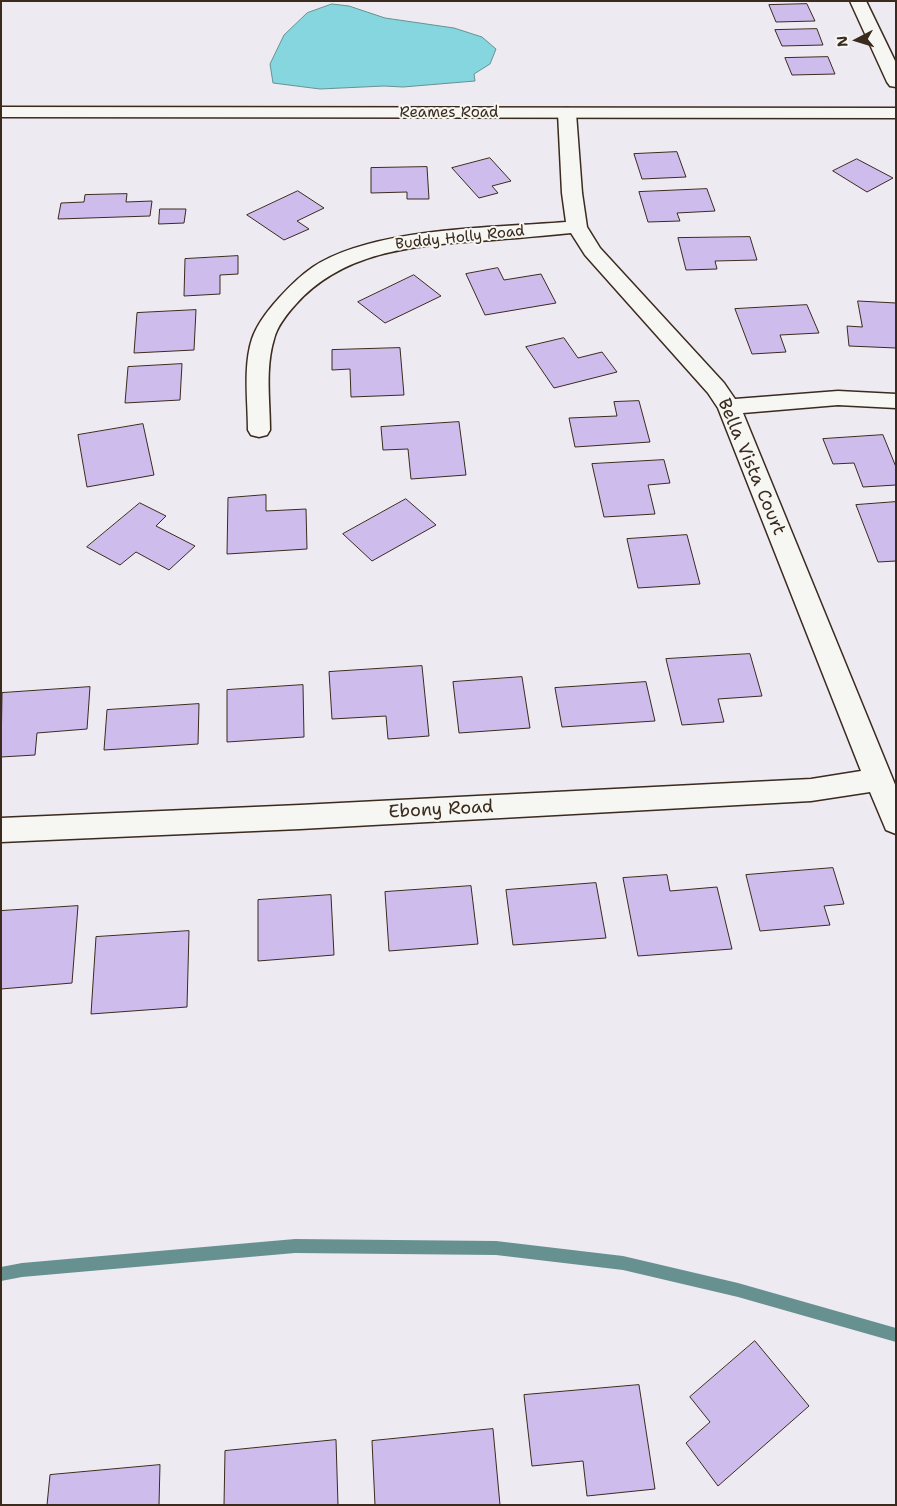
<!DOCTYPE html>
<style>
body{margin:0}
#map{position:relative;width:897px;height:1506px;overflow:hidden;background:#eeeaf1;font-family:"Shantell Sans",sans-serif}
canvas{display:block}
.frame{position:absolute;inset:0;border:2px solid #3b2a1e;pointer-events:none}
.north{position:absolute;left:832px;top:15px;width:50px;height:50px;-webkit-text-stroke:4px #f6f6f2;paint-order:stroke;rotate:265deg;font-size:14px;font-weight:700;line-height:20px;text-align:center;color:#3b2a1e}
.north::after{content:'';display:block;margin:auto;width:18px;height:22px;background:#3b2a1e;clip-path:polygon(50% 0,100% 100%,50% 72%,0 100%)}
</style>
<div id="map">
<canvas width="897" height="1506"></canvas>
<div class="frame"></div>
<div class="north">N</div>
</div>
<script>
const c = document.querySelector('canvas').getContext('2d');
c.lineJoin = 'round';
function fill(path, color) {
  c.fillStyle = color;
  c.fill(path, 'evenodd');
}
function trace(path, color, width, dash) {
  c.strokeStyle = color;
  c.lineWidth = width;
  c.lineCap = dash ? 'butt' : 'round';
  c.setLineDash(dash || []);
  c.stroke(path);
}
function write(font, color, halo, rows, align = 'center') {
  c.font = font + ' "Shantell Sans",sans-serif';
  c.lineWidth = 4;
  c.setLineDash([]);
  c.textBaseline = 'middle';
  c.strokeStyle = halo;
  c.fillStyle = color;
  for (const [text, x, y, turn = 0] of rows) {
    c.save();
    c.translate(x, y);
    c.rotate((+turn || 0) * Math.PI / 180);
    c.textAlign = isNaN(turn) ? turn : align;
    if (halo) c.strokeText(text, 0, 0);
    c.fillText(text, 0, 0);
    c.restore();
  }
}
const water = new Path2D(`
 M 332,4 L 349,6 L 385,18 L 454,28 L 482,37 L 496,49 L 490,64 L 474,74 L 475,81 L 403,87 L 384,86 L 320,89 L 273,83 L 270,64 L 284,35 L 307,13 Z`);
fill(water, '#85d6de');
trace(water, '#679191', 1);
fill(new Path2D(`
 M 295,1239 L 496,1241 L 623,1256 L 738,1283 L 896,1328 L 896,1342 L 738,1297 L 623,1270 L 496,1255 L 295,1253 L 22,1277 L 1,1281 L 1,1267 L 22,1263 Z`), '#679191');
const building = new Path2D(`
 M 807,4 L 815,21 L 776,22 L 769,5 Z
 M 817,29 L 823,45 L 782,46 L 775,30 Z
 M 828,57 L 835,74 L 792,75 L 785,58 Z
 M 677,152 L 686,177 L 642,179 L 634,154 Z
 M 490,158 L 511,181 L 492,186 L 498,193 L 479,198 L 452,168 Z
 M 857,159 L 893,178 L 867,192 L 833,171 Z
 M 427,167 L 429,199 L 407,199 L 407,192 L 371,193 L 371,168 Z
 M 707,189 L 715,211 L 677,213 L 680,221 L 648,222 L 639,192 Z
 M 298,191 L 324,208 L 297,221 L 309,229 L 284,240 L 247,215 Z
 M 127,194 L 126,202 L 152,201 L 150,216 L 58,219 L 61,203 L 84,202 L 85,195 Z
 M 160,209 L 186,209 L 184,223 L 159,224 Z
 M 750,237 L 757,260 L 715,261 L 717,269 L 686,270 L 678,238 Z
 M 238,256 L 238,274 L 220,275 L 220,294 L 184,296 L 185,259 Z
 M 498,268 L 504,280 L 541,274 L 556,303 L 485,315 L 466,274 Z
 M 414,275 L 441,296 L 385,323 L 358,302 Z
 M 858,301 L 896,303 L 896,348 L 849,346 L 847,326 L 862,327 Z
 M 807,305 L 819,333 L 780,335 L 786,352 L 752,354 L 735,309 Z
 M 196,310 L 194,350 L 134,353 L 137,313 Z
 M 564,338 L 578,358 L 602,352 L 617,372 L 554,388 L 526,347 Z
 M 400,348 L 404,395 L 351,397 L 350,369 L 332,370 L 332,350 Z
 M 182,364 L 180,400 L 125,403 L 128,367 Z
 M 639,401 L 650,442 L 575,447 L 569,418 L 617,416 L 614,402 Z
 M 459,422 L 466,475 L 411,479 L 408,449 L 383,450 L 381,427 Z
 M 143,424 L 154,475 L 87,487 L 78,435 Z
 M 883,435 L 896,467 L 896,485 L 863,487 L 854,463 L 833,464 L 823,439 Z
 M 664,460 L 670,483 L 648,485 L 655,514 L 604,517 L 592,464 Z
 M 266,495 L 266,511 L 306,509 L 307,549 L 227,554 L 228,498 Z
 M 406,499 L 436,525 L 372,561 L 343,534 Z
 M 896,502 L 896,561 L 878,562 L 856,505 Z
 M 140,503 L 166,516 L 156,526 L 195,546 L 169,570 L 136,552 L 120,565 L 87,547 Z
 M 687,535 L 700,584 L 638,588 L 627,539 Z
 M 750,654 L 762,696 L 718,699 L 724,722 L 682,725 L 666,659 Z
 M 422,666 L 429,736 L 388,739 L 386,716 L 332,719 L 329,672 Z
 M 522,677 L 530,728 L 459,733 L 453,682 Z
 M 646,682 L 655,721 L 562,727 L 555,688 Z
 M 303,685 L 304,737 L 227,742 L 227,690 Z
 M 90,687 L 87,729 L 37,733 L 35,755 L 1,757 L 2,693 Z
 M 199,704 L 198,744 L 104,750 L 107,710 Z
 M 833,868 L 844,904 L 824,906 L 830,925 L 760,931 L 746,875 Z
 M 667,875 L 670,891 L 717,887 L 732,949 L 638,956 L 623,878 Z
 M 596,883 L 606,938 L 513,945 L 506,890 Z
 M 471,886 L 478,944 L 389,951 L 385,892 Z
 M 331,895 L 334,955 L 258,961 L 258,900 Z
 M 78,906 L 72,983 L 1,989 L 1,911 Z
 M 189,931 L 187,1007 L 91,1014 L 96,937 Z
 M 755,1341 L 809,1406 L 718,1486 L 686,1443 L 710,1422 L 690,1397 Z
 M 639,1385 L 655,1489 L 587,1496 L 583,1461 L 532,1466 L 524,1395 Z
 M 493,1429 L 500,1505 L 375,1505 L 372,1441 Z
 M 336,1440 L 338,1505 L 224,1505 L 225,1451 Z
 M 160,1465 L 159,1505 L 47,1505 L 50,1475 Z`);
fill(building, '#cebced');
trace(building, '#3b2a1e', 1);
const minor = new Path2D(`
 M 850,1 L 866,1 L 896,63 L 896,87 L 890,86 L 887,82 Z
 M 567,108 L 573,109 L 576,113 L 582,193 L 587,227 L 600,248 L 724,383 L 735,399 L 838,391 L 896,394 L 896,408 L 838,405 L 743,413 L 896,787 L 896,834 L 886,830 L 870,792 L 811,801 L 300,829 L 1,842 L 1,818 L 300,805 L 811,779 L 861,771 L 718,408 L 708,393 L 585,255 L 571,233 C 540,236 508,239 477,241 C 411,246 343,252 296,304 C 287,314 277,326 274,339 C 265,368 270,401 270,430 L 267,435 L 259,437 L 251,435 L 248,430 C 248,401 243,367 252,339 C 257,324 269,309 279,298 C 290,286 300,276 313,267 C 374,227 494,228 566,222 L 562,193 L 558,113 L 561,109 Z`);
const major = new Path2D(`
 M 1,107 L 896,108 L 896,118 L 1,117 Z`);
trace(minor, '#3b2a1e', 3);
trace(major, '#3b2a1e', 3);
fill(minor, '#f6f6f2');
fill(major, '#f6f6f2');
write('15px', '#3b2a1e', '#f6f6f2', [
 ["Reames Road",449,113],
 ["Buddy Holly Road",460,238,-6]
]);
write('18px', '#3b2a1e', '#f6f6f2', [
 ["Bella Vista Court",751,467,67],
 ["Ebony Road",441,810,-3]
]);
</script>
